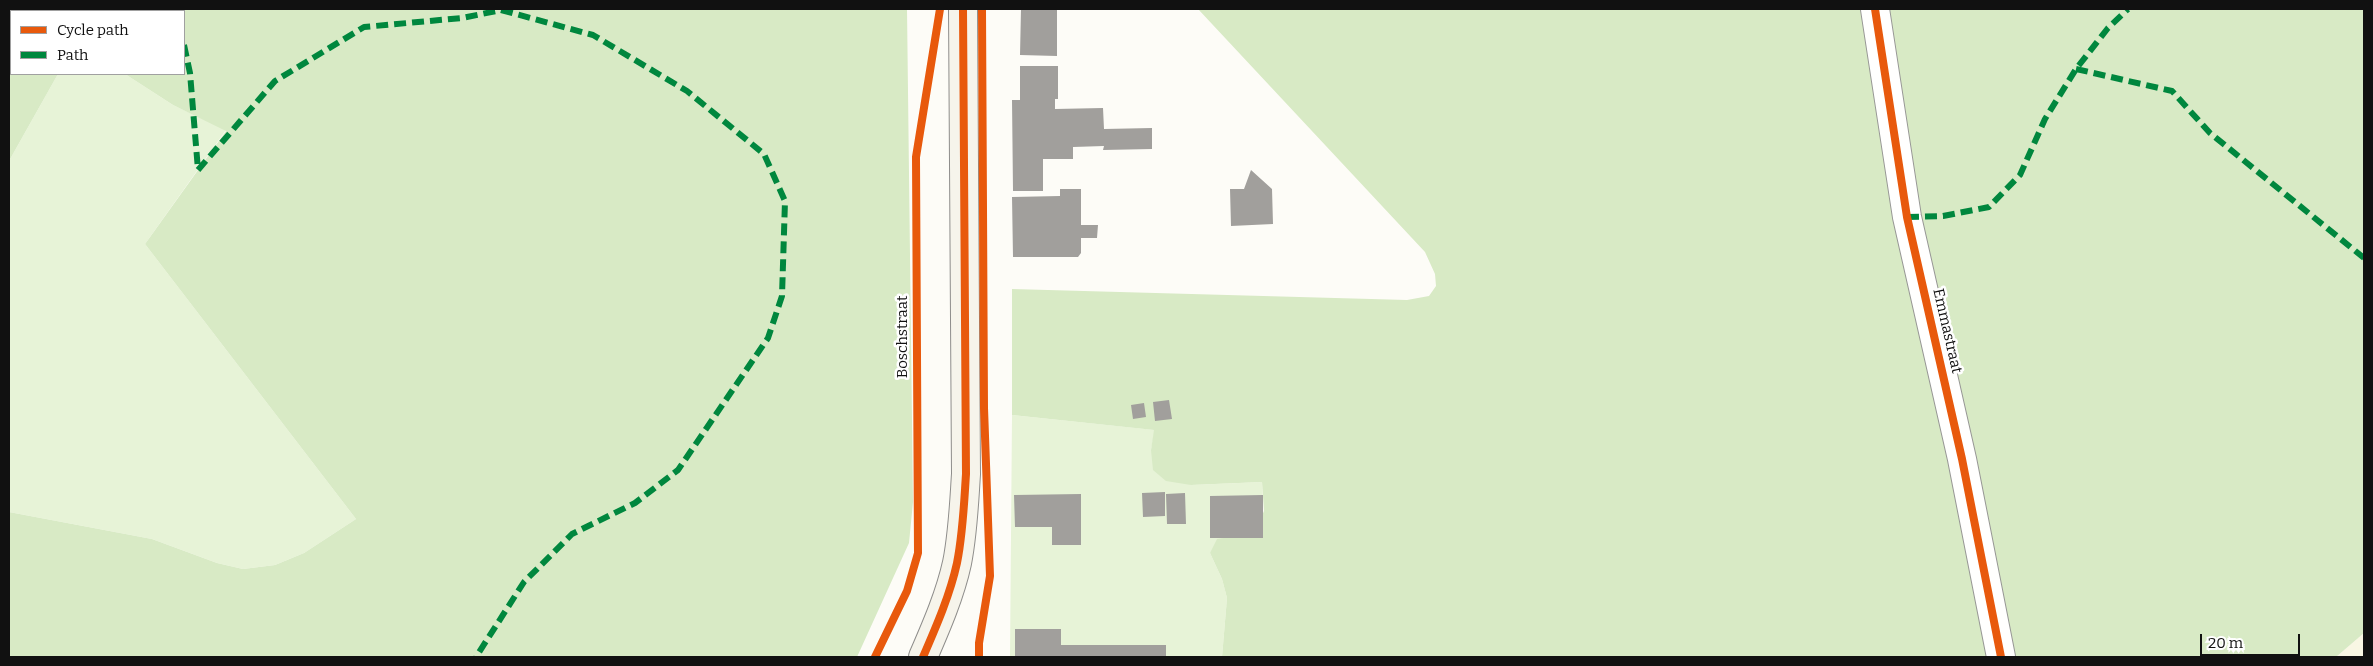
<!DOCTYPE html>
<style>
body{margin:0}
#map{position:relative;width:2373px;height:666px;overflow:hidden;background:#fdfcf7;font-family:Bitter,serif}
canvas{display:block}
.frame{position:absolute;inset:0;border:10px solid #111;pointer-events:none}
.legend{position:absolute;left:10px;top:10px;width:175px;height:65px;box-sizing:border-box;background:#fff;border:1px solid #a0a0a0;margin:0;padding:6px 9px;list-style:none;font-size:15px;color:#111}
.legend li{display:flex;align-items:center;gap:10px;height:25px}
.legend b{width:25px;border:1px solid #a0a0a0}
.scale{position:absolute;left:2200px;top:634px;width:100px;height:22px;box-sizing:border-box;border:2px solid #111;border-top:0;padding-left:6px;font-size:15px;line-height:18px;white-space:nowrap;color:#111;-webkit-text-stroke:4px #fff;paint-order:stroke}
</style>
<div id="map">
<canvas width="2373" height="666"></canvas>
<div class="frame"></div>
<ul class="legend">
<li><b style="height:6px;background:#e8590c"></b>Cycle path</li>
<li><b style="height:6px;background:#00873e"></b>Path</li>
</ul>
<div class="scale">20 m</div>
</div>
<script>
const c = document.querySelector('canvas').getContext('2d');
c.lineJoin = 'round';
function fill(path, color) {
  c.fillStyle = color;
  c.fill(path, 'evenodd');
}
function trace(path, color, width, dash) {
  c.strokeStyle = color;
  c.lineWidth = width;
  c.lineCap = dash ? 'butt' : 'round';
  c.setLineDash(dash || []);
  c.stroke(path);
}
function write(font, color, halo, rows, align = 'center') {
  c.font = font + ' Bitter,serif';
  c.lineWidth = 5;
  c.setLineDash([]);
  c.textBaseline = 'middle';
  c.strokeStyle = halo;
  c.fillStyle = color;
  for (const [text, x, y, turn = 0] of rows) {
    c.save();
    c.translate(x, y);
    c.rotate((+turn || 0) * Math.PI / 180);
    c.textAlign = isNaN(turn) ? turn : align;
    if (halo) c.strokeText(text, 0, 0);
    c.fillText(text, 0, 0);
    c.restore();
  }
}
fill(new Path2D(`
 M 2364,633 L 2364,657 L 2336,657 Z`), '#f9f7e4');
fill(new Path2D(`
 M 58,74 L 125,74 L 173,105 L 226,130 L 145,244 L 356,519 L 304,553 L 275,565 L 243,569 L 217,563 L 152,539 L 9,512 L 9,161 Z
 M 1012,415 L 1155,430 L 1151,450 L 1191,485 L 1262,482 C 1266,536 1255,533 1210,553 L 1222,579 L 1227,598 L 1222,657 L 1010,657 Z`), '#e7f3d7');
fill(new Path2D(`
 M 9,9 L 907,9 L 913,502 L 909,543 L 857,657 L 9,657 L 9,512 L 152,539 L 217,563 L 243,569 L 275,565 L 304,553 L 356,519 L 145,244 L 226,131 L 173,105 L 125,74 L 184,74 L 184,11 L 11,11 L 11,74 L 58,74 L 9,161 Z
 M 1198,9 L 2364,9 L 2364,633 L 2336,657 L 1222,657 L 1227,598 L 1222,579 L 1210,553 L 1217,539 L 1254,533 L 1264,511 L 1262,482 L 1191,485 L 1166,481 L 1153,470 L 1151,450 L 1154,430 L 1012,415 L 1012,289 L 1407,300 L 1429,296 L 1436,286 L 1435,274 L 1425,252 Z`), '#d8eac5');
fill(new Path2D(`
 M 1021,9 L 1057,9 L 1057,56 L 1020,55 Z
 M 1020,66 L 1058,66 L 1058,99 L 1055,99 L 1055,109 L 1103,108 L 1104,129 L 1152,128 L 1152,149 L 1103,150 L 1104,146 L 1073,147 L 1073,159 L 1043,159 L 1043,191 L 1013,191 L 1012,100 L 1020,100 Z
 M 1251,170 L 1272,189 L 1273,224 L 1231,226 L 1230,189 L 1244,189 Z
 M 1060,189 L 1081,189 L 1081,225 L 1098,225 L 1097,238 L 1081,238 L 1081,253 L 1078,257 L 1013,257 L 1012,197 L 1060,196 Z
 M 1169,400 L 1172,419 L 1155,421 L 1153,402 Z
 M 1144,403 L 1146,417 L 1133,419 L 1131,405 Z
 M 1165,492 L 1165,516 L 1143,517 L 1142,493 Z
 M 1185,493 L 1186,524 L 1167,524 L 1166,494 Z
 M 1081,494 L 1081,545 L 1052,545 L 1052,527 L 1015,527 L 1014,495 Z
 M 1263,495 L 1263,538 L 1210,538 L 1210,496 Z
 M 1015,629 L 1061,629 L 1061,645 L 1166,645 L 1166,657 L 1015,657 Z`), '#a19f9c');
const street = new Path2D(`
 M 1875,9 L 1907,217 L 1962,459 L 2001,657`);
const secondary = new Path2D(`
 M 923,657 C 936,627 950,595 957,563 C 963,533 964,504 966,474 L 963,9`);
trace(street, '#979795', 30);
trace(secondary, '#8e8d8b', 30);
trace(street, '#fffffe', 28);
trace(secondary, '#f6f4eb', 28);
trace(new Path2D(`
 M 176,9 L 176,11
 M 184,45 L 190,73 L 198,170 L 275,81 L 364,27 L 462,18 L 501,10 L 593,35 L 687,91 L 764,154 L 785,201 L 782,296 L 768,338 L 678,470 L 635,503 L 572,534 L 524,582 L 476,657
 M 2076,69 L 2172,91 L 2210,133 L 2364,258
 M 1907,217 L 1943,216 L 1989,207 L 2020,175 L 2045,119 L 2076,69 L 2108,28 L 2128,9`), '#00873e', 6, [12, 6]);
trace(new Path2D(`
 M 1875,9 L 1907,217 L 1962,459 L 2001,657
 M 875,657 L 907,591 L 918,553 L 916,157 L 940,9
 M 923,657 C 936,627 950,595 957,563 C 963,533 964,504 966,474 L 963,9
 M 979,657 L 979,643 L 990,576 L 984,408 L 982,9`), '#e8590c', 8);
write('15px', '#111', '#fff', [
 ["Emmastraat",1947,331,77],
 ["Boschstraat",903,337,-90]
]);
</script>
